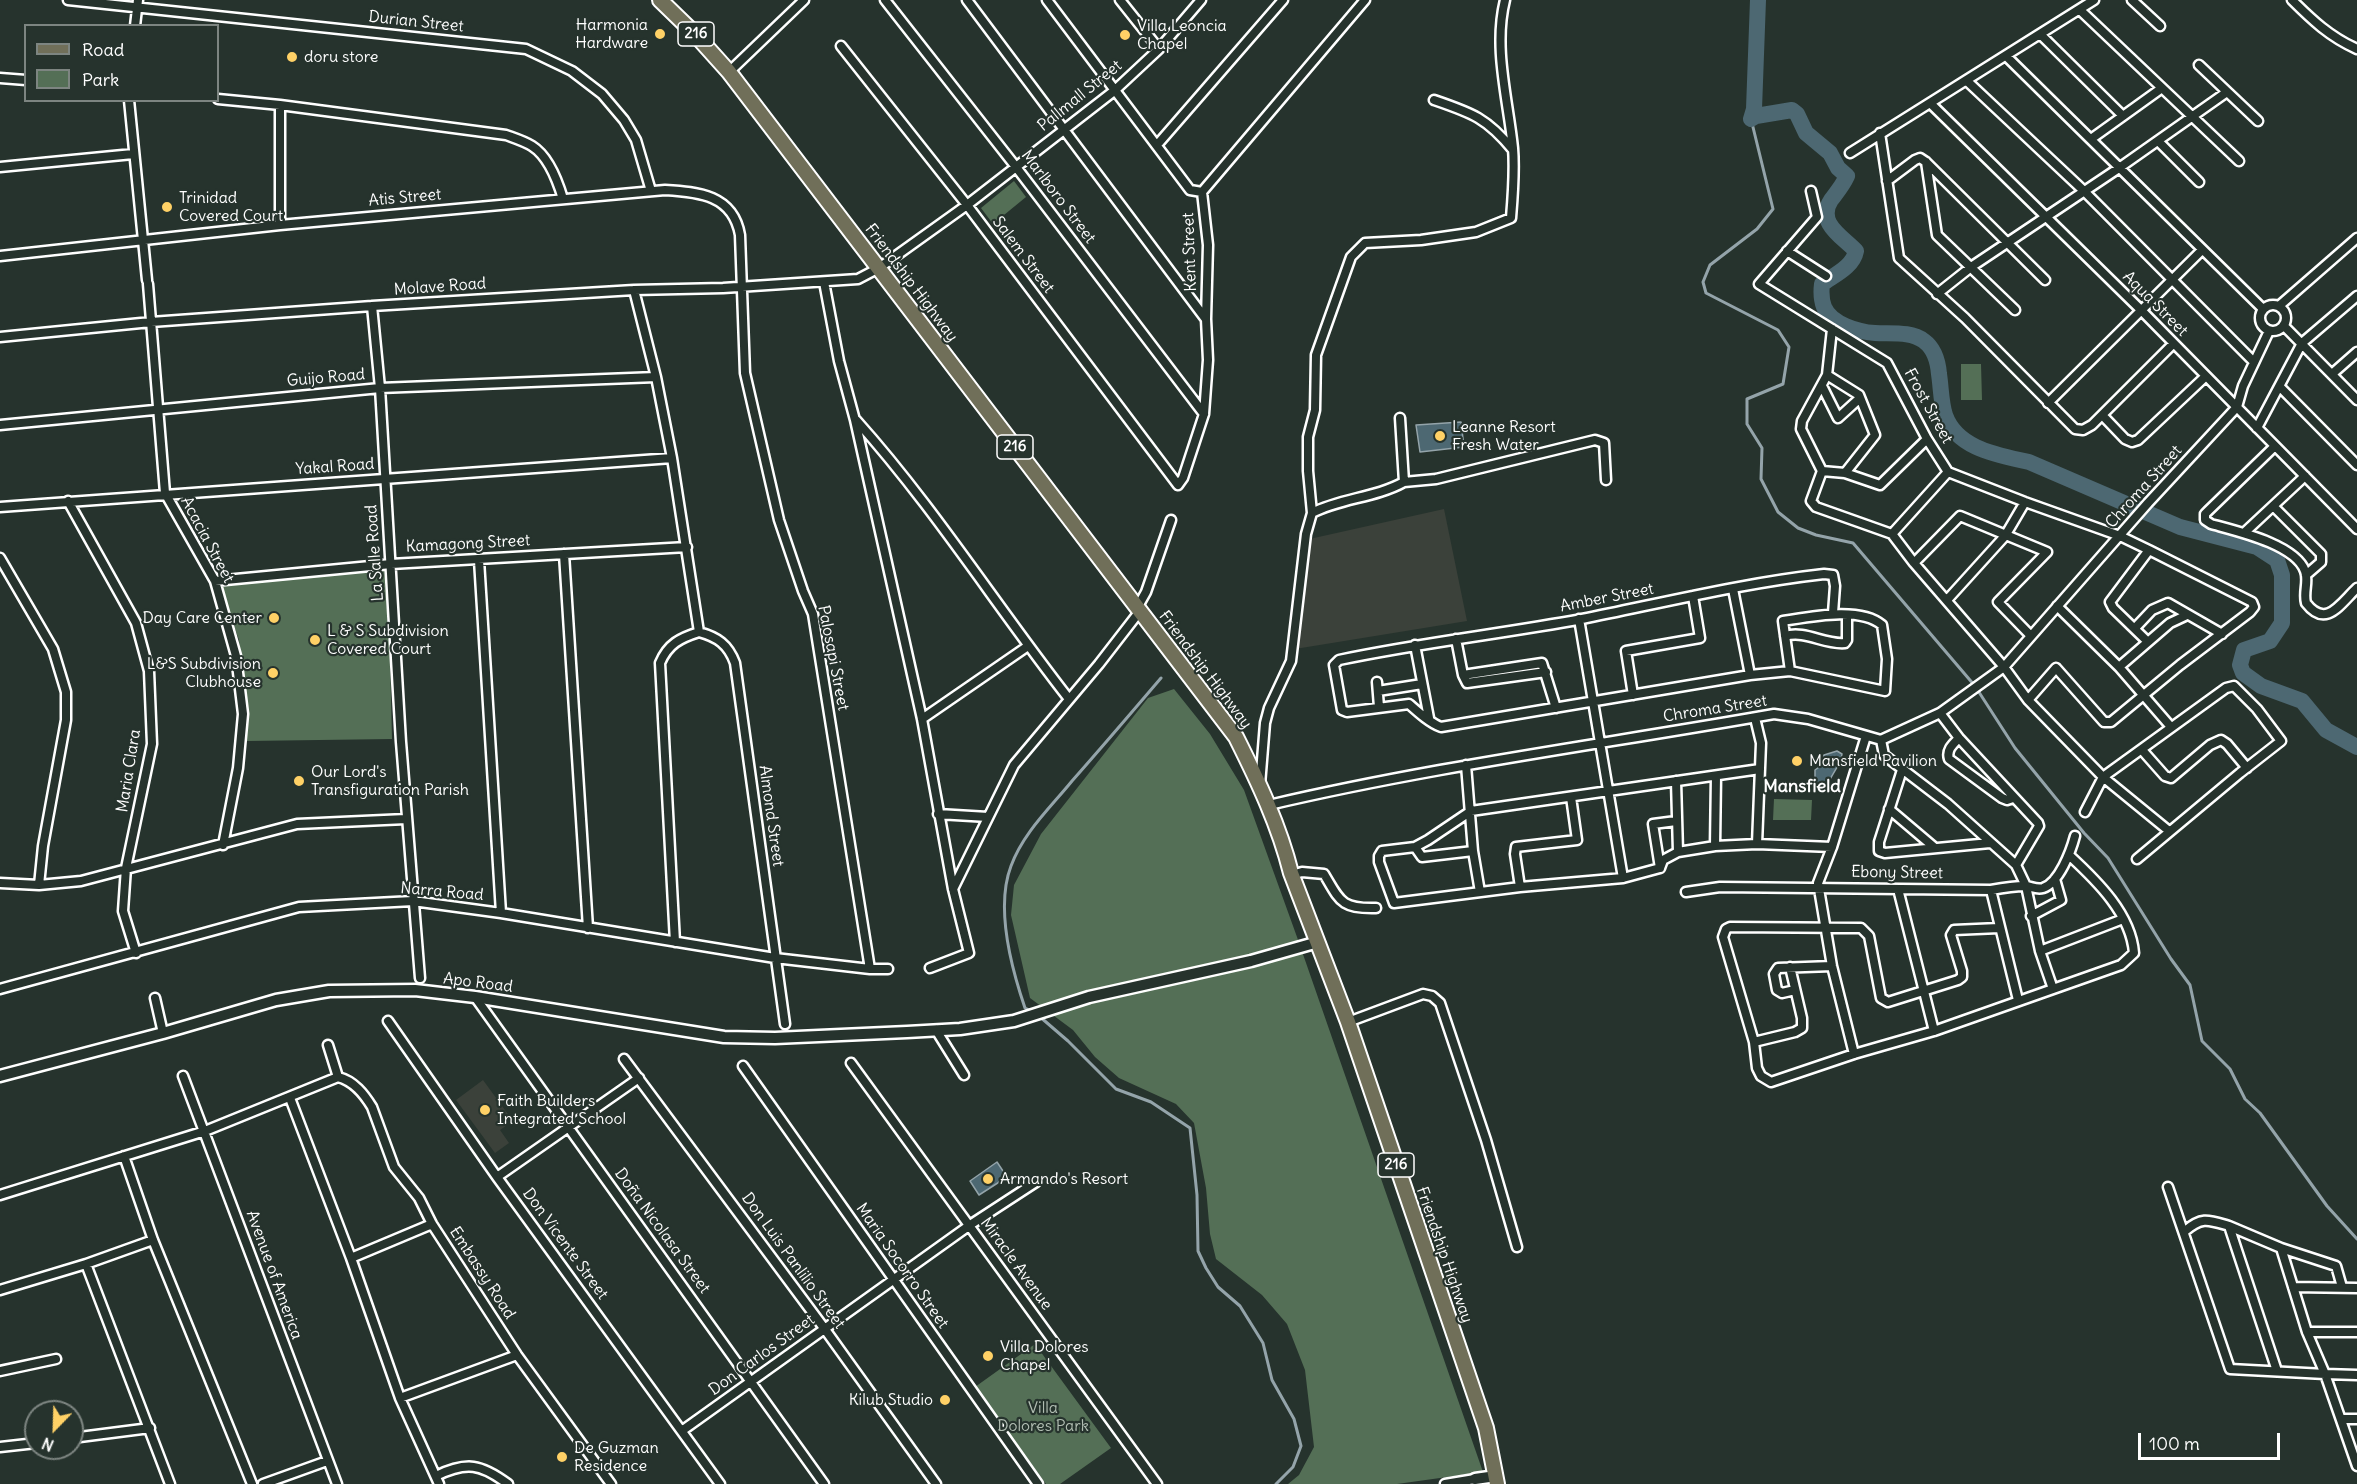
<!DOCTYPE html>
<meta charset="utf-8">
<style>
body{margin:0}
#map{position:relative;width:2357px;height:1484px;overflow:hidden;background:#26332d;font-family:Delius,sans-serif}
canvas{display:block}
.legend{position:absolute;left:24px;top:24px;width:195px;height:78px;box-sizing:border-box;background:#26332d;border:2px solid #7d8581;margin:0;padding:8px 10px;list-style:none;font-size:18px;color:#fff}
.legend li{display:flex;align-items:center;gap:12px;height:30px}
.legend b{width:30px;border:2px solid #7d8581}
.north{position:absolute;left:24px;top:1400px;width:60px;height:60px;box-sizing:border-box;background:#26332d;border:2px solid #7d8581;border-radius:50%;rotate:203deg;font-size:16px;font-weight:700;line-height:24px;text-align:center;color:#fff}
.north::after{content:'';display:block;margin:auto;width:21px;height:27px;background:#ffd166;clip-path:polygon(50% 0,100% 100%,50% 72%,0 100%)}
.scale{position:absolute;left:2138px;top:1433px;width:142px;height:27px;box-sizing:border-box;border:3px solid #fff;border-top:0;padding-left:8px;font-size:18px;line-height:21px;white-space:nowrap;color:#fff;-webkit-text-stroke:4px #26332d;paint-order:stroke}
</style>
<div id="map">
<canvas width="2357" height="1484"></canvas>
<ul class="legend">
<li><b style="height:8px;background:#706f59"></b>Road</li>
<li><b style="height:16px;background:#546f56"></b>Park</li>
</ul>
<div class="north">N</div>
<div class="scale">100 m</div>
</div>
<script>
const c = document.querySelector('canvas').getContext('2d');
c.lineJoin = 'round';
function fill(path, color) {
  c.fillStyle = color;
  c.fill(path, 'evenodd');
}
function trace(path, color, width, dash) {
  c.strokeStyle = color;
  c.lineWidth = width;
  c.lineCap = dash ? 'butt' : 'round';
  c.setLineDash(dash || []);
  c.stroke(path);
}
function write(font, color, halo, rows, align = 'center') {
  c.font = font + ' Delius,sans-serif';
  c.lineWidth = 4.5;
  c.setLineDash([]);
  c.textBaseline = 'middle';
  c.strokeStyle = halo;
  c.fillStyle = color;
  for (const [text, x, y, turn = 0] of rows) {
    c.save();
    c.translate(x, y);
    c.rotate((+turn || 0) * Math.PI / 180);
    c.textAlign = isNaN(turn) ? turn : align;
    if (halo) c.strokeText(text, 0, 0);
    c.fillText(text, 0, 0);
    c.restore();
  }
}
fill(new Path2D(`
 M 1444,509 L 1467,621 L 1295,649 L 1305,540 Z
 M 483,1080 L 513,1121 L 500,1130 L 509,1143 L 495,1153 L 456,1100 Z`), '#3b413a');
fill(new Path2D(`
 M 1014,181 L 1026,197 L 993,224 L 981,208 Z
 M 1961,364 L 1981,364 L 1982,400 L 1961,400 Z
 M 384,562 L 390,658 L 392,739 L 247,741 L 239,640 L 218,580 Z
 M 1174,689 L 1210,734 L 1244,790 L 1297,937 L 1483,1472 L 1397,1484 L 1288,1484 L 1299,1475 L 1314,1447 L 1305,1370 L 1287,1324 L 1262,1295 L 1216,1259 L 1210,1234 L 1206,1188 L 1194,1123 L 1176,1104 L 1119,1078 L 1095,1057 L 1073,1030 L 1030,998 L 1011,915 L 1014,885 L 1041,834 L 1148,698 Z
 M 1774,799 L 1812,800 L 1811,820 L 1773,820 Z
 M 1035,1344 L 1111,1448 L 1060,1484 L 1046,1484 L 975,1387 Z`), '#546f56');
const water = new Path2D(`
 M 1461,422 L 1464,447 L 1420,452 L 1416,425 Z
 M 1837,751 L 1842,754 C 1841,766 1829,776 1827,788 L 1818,789 L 1815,783 L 1815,770 L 1822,765 L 1824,755 Z
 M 997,1162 L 1007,1177 L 979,1195 L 970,1181 Z`);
fill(water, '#4d6872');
trace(water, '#94a4aa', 1.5);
trace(new Path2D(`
 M 1751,119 L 1773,209 L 1757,229 L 1710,265 L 1703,282 L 1706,293 L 1778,330 L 1789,347 L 1783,384 L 1747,399 L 1747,424 L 1762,448 L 1761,479 L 1778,512 L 1798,528 L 1816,535 L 1853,543 L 1975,686 L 2015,748 L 2084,833 L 2108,858 L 2171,959 L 2190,985 L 2202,1041 L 2230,1069 L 2245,1099 L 2260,1113 L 2327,1206 L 2357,1239
 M 1033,1012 L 1025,1008 C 1011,967 995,908 1011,866 C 1023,833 1050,808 1072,781 C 1102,747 1132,712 1161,678
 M 1039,1016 L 1068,1041 L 1116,1089 L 1151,1102 L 1190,1128 L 1197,1195 L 1198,1251 L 1206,1268 L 1218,1287 L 1240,1306 L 1263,1343 L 1272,1380 L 1294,1419 L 1301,1446 L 1293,1467 L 1276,1484`), '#94a4aa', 3);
trace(new Path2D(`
 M 1751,119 L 1756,116 L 1792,110 L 1797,114 L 1806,133 L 1830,153 L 1838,168 L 1847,176 C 1843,185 1837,192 1831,200 C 1816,223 1843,237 1856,251 C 1853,267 1834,275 1822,284 C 1821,292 1821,299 1824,307 C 1831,324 1858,332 1875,333 C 1891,334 1911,331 1924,341 C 1935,349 1938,362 1939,374 C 1941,387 1941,403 1945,415 C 1957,449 1998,455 2029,462 L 2180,527 L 2257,547 L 2277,560 L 2282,575 L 2282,623 L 2270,641 L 2244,650 L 2240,665 L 2243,673 L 2261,686 L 2302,701 L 2326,730 L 2357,747
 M 1751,119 L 1754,109 L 1758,0`), '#4d6872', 16);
const minor = new Path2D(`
 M 68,0 L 526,49 L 572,71 L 602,94 L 624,120 L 636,140 L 651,191
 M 885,0 L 1016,167 L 1204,414
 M 967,0 L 1205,318
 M 1047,0 L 1190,190 L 1202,192
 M 1120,0 L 1159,49
 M 2132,0 L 2160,26
 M 2292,0 C 2312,20 2330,37 2357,49
 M 2080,10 L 2239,161
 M 135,26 L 138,0
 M 2040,34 L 2123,116
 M 841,46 L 967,205 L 1178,485 L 1183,478 L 1204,414 L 1208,360 L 1206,319 L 1208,245 L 1202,192
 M 2006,56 L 2263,309
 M 2199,65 L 2258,121
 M 729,72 L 804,0
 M 0,78 L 26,80
 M 1967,81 L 2084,191 L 2254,362
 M 218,99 L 280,105 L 506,135 C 514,138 524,141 532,146 C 548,156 558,182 563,199
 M 129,100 L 147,280
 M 1434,100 C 1472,113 1487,118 1513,150
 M 1930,103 L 2142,311 L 2357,529
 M 280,105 L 280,225
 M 1880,133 L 1899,258 L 1965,318 L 2075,429 L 2083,430 L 2092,425 L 2173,344
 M 2091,139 L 2162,88
 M 2158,141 L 2199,182
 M 1157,145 L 1283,0
 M 1850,153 L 2094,0
 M 1926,162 L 1937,235 L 2015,310
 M 0,167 L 133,154
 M 1887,181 L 1915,160 L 1920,158 L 1926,162 L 2045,280
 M 1811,191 L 1817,217 L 1759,284 L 1887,363 L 1927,439 L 1948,472 L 2025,502 L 2120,536 L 2149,550 L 2110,602 L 2113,608 L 2148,642
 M 1202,192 L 1365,0
 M 1787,251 L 1826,276
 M 0,256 L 280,225 L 665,190 C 699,192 733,195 740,235 L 745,373 L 779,520 L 803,591 L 813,614 L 870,969
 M 824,282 L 839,361 L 855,420 L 922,719 L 953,889 L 969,953 L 930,968
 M 148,284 L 165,493 L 215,581 L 236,656 L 243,714 L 238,768 L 223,845
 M 634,290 L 656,377 L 672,458 L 699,632
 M 1937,294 L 1971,267 L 2119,168 L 2227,92
 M2260 318a13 13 0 1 1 26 0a13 13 0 1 1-26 0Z
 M 372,306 L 380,388 L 401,742 L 420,978
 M 2279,306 L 2357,238
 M 2284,326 L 2357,400
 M 1832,329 L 1827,375 L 1802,421 L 1801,429 L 1822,471 L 1811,501 L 1816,507 L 1892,534 L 1914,563 L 2004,667 L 2028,700 L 2103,777 L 2169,831
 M 0,337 L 151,322 L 372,306 L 634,290 L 723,288 L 858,279 L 879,268 L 967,205 L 1114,91 L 1159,49 L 1201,0
 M 2332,374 L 2357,352
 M 1827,375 L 1859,395 L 1875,435 L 1845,473
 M 1822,386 L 1838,418 L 1860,398
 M 2280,387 L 2357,465
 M 2048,403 L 2202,250
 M 2103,416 L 2125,439 L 2132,442 L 2138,440 L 2206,376
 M 856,420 C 934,507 997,607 1069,699
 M 0,425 L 380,388 L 656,377
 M 2257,428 L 2302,343 L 2357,296
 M 2274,447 L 2208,511 L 2205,514 L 2205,520 L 2211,524 C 2236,531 2295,544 2305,571 C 2309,581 2303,592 2306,603 C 2326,629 2340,604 2357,588
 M 1822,471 L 1845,473 L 1880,485 L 1927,439
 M 1404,482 L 1436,479 L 1595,440 L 1604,443 L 1606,480
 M 68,501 L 136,623 L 149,671 L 152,744 L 126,868 L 123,911 L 136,953
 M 2273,506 L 2321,554 L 2321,562 L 2306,575
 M 0,507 L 672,458
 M 1312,513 L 1308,471 L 1308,437 L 1315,410 L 1316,355 L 1351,257 L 1365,243 L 1421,240 L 1476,232 L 1511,218 C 1513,194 1515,171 1513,148 C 1508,99 1493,48 1505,0
 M 2244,533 L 2305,476
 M 1892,534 L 1948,472
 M 564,554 L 588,928
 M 0,558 L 53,649 L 66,692 L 66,720 L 43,846 L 39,885
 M 479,560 L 501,913
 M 1914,563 L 1960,516 L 2047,552 L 1998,602 L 2031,636
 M 215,581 L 391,564 L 687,547
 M 1733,589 L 1750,675
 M 1947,600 L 2005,536 L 2025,502
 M 2057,606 L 2119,667 L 2171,727
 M 1137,608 L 1146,592 L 1171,520
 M 1579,619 L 1623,878
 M 2135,628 L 2152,610 L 2168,603 L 2222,634
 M 699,632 C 717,637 728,644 735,663 L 785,1024
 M 1785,636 C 1806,630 1824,645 1845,643 L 1847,640 L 1847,615
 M 1456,639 L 1463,675 L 1467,683 L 1546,672
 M 1415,645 L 1429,718
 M 2119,667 L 2170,623 L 2187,615
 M 1790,671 L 1783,621 C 1809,617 1860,606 1882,625 L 1887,659 L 1885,691 L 1790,671 L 1750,675 L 1441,727 C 1430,723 1419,713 1409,704 L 1347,712 L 1342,710 L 1334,665 L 1339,660 C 1419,643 1501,634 1582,619 C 1662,603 1743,583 1824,574 L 1833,575 L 1835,586 L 1833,613
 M 1463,675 L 1542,663 L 1556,708
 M 1377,682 L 1379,707
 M 1378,691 L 1422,684
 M 1633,695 L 1626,651 L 1700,638 L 1693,596
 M 2028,700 L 2056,668 L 2104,722 L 2111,722 L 2180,665 L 2250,612 L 2254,607 L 2252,602 L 2149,550
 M 1940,713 L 1959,738 L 2038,823 L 2039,826 L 2016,865
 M 1755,718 L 1761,743 L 1757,844
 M 922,719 L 1028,646
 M 1959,738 C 1953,744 1946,750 1949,759 L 2002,798 L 2007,800 L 2013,798
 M 1881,740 L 1884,755 L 1948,804 L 2016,865 L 2026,886 L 2040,951 L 2053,989
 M 2142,750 L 2165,776 L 2171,778 L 2210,745 L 2221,740 L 2227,744 L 2247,768
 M 1466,765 L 1473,851 L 1480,892
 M 1902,770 L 1879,842 L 1879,851 L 1885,853 L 1990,843
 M 1676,781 L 1678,852 L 1663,860 L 1660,868 L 1623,878 L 1520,887 L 1394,903 L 1379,862 L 1379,856 L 1382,851 L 1415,847 L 1428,840 L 1471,811 L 1760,769
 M 1260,785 L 1265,723 L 1269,708 L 1291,661 L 1306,534 L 1312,513 C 1341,498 1375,498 1404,482 L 1400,418
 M 1269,805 C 1435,766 1605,744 1774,714 L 1808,719 L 1881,740 L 1940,713 L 2004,667 L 2148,503 L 2237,407 L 2243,386 L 2269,331
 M 1889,809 L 1935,848
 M 2085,812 L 2103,777 L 2226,688 L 2234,686 L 2257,709 L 2281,741 L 2240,773 L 2137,859
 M 938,814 L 988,817
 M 1715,846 L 1716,776
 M 1415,847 L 1422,857 L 1473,851
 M 1678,852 L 1715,846 L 1757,844 L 1832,847
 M 1660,868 L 1653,824 L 1676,821
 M 1292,875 L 1302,872 L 1324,874 C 1340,901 1341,909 1376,908
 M 0,883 L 39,885 L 81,881 L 297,824 L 406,819
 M 1520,887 L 1515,854 L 1516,847 L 1577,840 L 1571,797
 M 953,889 L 1014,765 L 1099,664 L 1140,611
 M 1898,889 L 1934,1031
 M 1991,890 L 2018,1000
 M 1686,892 L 1720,887 L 1991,890 C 2002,888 2014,886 2025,886 C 2031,886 2036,890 2043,888 C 2059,883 2071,851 2075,836
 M 2031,916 L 2061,900 L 2055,879
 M 1999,928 L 1954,930 L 1951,935 L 1962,971 L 1962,977 L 1958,980 L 1888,1002 L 1881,998 L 1869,936 L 1861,928 L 1730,927 L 1726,929 L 1723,937 L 1754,1042 L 1757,1068 L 1761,1076 L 1771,1082 L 1854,1054 L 1934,1031 L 2121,965 L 2134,953 C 2131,914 2097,881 2070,856
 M 675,942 L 660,663 C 668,644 680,638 699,632
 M 2040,951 L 2123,919
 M 0,989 L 299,907 L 413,901 L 501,913 L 775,958 L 870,969 L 888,969
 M 1795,990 L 1782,993 L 1777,990 L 1774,974 L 1778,968 L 1832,966
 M 475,997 L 824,1484
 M 155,998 L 163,1033
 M 388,1021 L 497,1177 L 720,1484
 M 1348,1022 L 1423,994 L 1432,996 L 1440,1003 L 1486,1140 L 1517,1247
 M 936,1030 L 964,1075
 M 1754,1042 L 1795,1032 L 1802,1028 L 1802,1018 L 1790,967
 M 328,1045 L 338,1077
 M 1854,1054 L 1832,966 L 1818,883 L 1832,847 L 1866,736
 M 624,1059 L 824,1328 L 936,1484
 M 851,1063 L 1157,1484
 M 743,1066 L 1038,1484
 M 183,1076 L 337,1484
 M 338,1077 C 354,1081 364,1094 372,1107 L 394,1167 L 419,1198 L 432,1224 L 517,1355 L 611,1484
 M 290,1098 L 351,1258 L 400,1398 L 439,1484
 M 124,1156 L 153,1240 L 252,1484
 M 497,1177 L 639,1078
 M 2168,1187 L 2230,1369 L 2325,1374 L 2357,1466
 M 0,1195 L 205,1131 L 338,1077
 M 2229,1226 L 2281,1248 L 2307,1332 L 2325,1374 L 2357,1375
 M 2185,1231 C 2202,1216 2209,1220 2229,1226 L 2277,1371
 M 2281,1248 L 2336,1266 L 2342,1287
 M 351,1258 L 432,1224
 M 86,1264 L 170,1484
 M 2293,1287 L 2357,1288
 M 0,1290 L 86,1264 L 153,1240
 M 2307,1332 L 2357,1332
 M 0,1371 L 56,1359
 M 400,1398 L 517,1355
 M 2342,1419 L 2357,1419
 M 683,1430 L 970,1225 L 1036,1182
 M 72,1438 L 150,1428
 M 0,1447 L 36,1443
 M 436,1476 C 467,1461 481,1464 508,1484
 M 263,1484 L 327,1461
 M 1445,1484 L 1475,1479`);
const tertiary = new Path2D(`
 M 0,1076 L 163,1033 L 276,1000 L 329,991 L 415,990 L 475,997 L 724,1037 L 775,1038 L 907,1032 L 960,1029 L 1014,1021 L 1089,997 L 1251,961 L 1318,942
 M 1475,1479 L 1496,1476`);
const primary = new Path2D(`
 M 660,0 L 694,33 L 729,72 L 1236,737 C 1258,781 1279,825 1291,873 L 1348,1022 L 1486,1428 L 1497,1484`);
trace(minor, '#fff', 13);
trace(tertiary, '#fff', 15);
trace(primary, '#fff', 18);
trace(minor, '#26332d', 8);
trace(tertiary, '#26332d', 10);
trace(primary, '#706f59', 14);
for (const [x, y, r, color] of [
 [660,34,6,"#ffd166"],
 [1125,35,6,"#ffd166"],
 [292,57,6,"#ffd166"],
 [167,207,6,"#ffd166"],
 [1440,436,6,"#ffd166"],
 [274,618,6,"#ffd166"],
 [315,640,6,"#ffd166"],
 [273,673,6,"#ffd166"],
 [1797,761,6,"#ffd166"],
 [299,781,6,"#ffd166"],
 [485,1110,6,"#ffd166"],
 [988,1179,6,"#ffd166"],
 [988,1356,6,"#ffd166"],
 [945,1400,6,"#ffd166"],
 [562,1457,6,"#ffd166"]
]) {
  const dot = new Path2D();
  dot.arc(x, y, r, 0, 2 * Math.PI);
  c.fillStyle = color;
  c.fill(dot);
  trace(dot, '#26332d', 2);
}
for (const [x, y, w] of [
 [696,34,36],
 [1015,447,36],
 [1396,1165,36]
]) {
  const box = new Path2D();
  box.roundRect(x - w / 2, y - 12, w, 24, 4.5);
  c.fillStyle = '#26332d';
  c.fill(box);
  trace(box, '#fff', 1.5);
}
write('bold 15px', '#fff', null, [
 ["216",696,34],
 ["216",1015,447],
 ["216",1396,1165]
]);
write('16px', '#fff', '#26332d', [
 ["Durian Street",416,22,6],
 ["Pallmall Street",1080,96,-39],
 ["Marlboro Street",1058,197,53],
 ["Atis Street",405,198,-5],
 ["Kent Street",1190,252,-92],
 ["Salem Street",1023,255,53],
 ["Friendship Highway",911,283,53],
 ["Molave Road",440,287,-4],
 ["Aqua Street",2155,304,45],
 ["Guijo Road",326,378,-5],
 ["Frost Street",1928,406,61],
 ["Yakal Road",335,467,-4],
 ["Chroma Street",2144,487,-48],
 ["Acacia Street",207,540,62],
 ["Kamagong Street",468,544,-3],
 ["La Salle Road",375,553,-94],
 ["Amber Street",1607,598,-11],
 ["Palosapi Street",833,658,79],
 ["Friendship Highway",1205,670,53],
 ["Chroma Street",1715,709,-9],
 ["Maria Clara",129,771,-81],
 ["Almond Street",771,816,82],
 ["Ebony Street",1897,873,1],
 ["Narra Road",442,892,5],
 ["Apo Road",478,983,7],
 ["Doña Nicolasa Street",662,1231,54],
 ["Don Vicente Street",565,1244,54],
 ["Friendship Highway",1444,1255,71],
 ["Don Luis Panlilio Street",793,1261,54],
 ["Miracle Avenue",1016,1264,54],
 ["Maria Socorro Street",902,1266,55],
 ["Embassy Road",482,1273,57],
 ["Avenue of America",274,1275,70],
 ["Don Carlos Street",762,1355,-36]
]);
write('16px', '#fff', '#26332d', [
 ["Harmonia",648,25,"right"],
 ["Hardware",648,43,"right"],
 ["Villa Leoncia",1137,26],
 ["Chapel",1137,44],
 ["doru store",304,57],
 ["Trinidad",179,198],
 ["Covered Court",179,216],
 ["Leanne Resort",1452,427],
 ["Fresh Water",1452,445],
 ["Day Care Center",262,618,"right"],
 ["L & S Subdivision",327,631],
 ["Covered Court",327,649],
 ["L&S Subdivision",261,664,"right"],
 ["Clubhouse",261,682,"right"],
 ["Mansfield Pavilion",1809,761],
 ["Our Lord's",311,772],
 ["Transfiguration Parish",311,790],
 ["Faith Builders",497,1101],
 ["Integrated School",497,1119],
 ["Armando's Resort",1000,1179],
 ["Villa Dolores",1000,1347],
 ["Chapel",1000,1365],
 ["Kilub Studio",933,1400,"right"],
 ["De Guzman",574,1448],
 ["Residence",574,1466]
], 'left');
write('16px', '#b2beb3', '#26332d', [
 ["Villa",1043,1408],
 ["Dolores Park",1043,1426]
]);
write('bold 18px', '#fff', '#26332d', [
 ["Mansfield",1802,787]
]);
</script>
